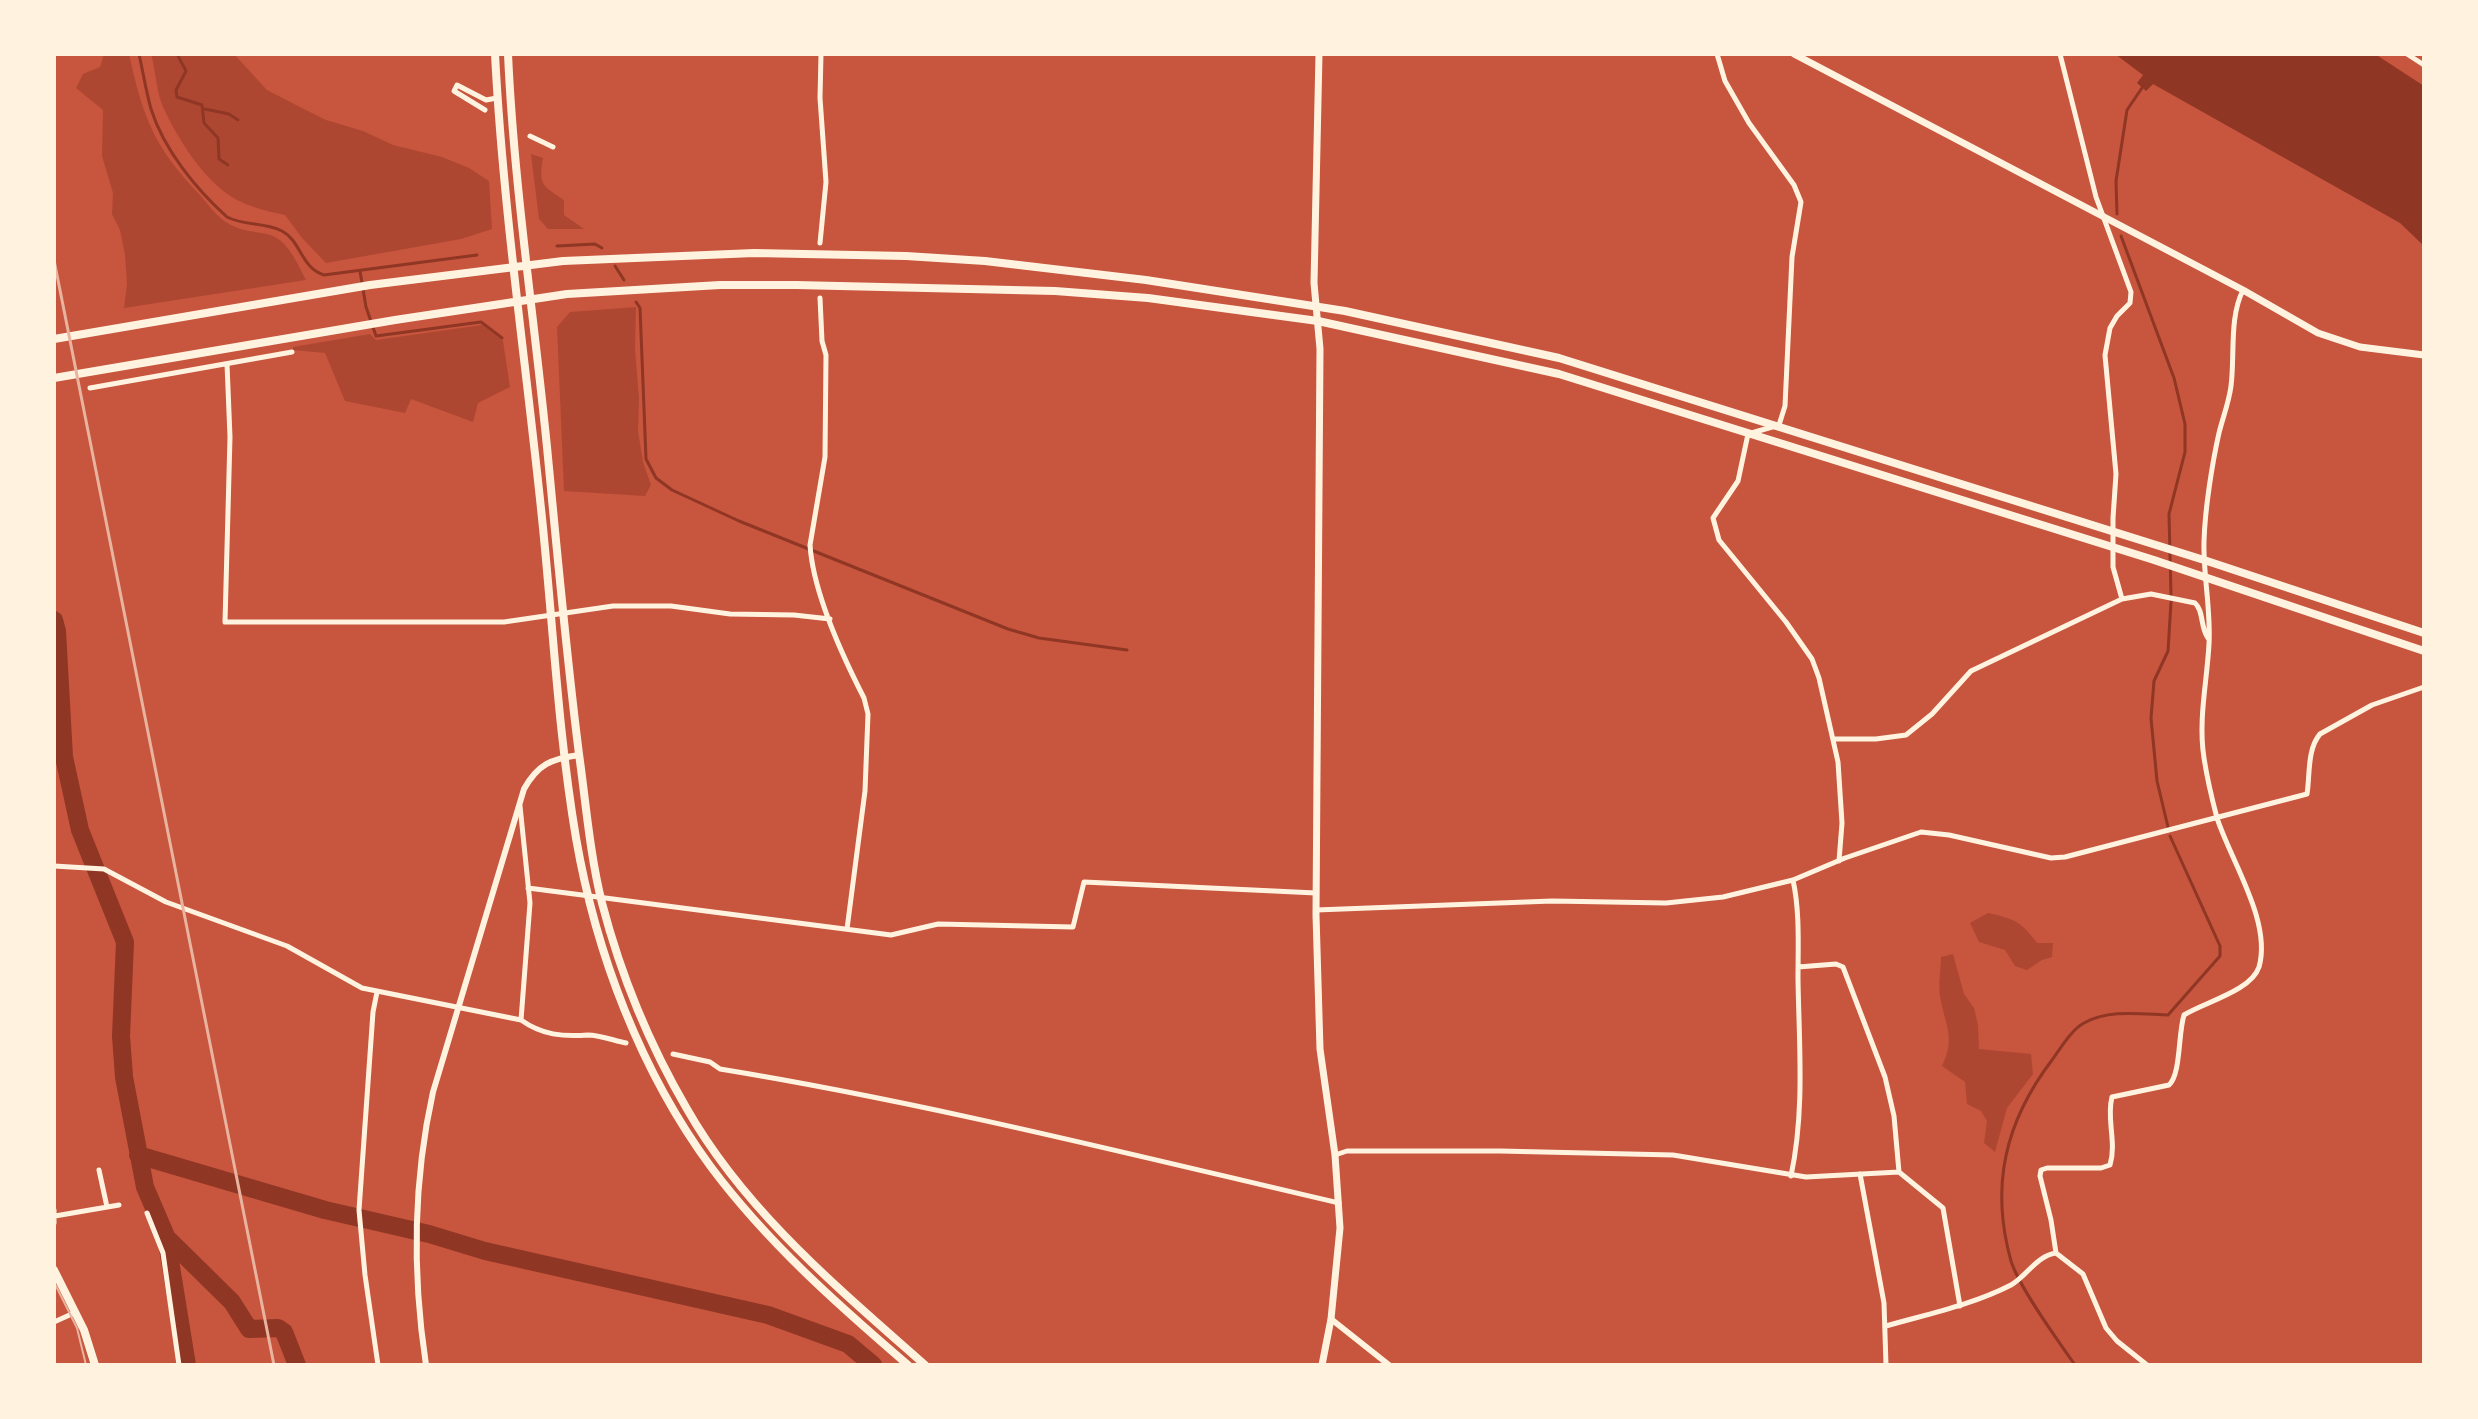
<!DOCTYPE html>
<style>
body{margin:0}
#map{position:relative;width:2478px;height:1419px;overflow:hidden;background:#c8553d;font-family:Figtree,sans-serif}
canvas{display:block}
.frame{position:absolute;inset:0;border:56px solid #fff3e0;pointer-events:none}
</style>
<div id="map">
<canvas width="2478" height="1419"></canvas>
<div class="frame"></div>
</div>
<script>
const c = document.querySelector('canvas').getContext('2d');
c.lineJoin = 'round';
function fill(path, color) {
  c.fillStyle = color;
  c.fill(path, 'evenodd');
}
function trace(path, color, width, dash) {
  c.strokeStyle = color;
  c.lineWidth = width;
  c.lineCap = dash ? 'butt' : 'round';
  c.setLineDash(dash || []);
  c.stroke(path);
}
fill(new Path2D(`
 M 104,54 L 129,54 C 143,118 154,147 200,195 C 208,204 216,216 226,222 C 239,231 252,231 267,234 C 287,238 297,263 306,280 L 124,308 L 127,284 L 125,255 L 120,230 L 112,214 L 113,193 L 102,156 L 103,110 L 76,88 L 83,74 L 100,67 Z
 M 151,54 L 234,54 L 267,90 L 298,106 L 326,120 L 363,131 L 393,145 L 442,157 L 469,168 L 489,181 L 492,229 L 461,239 L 326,263 L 302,238 L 285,215 C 267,211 248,207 232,197 C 203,179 178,139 164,109 C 156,93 156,71 151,54 Z
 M 531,154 L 543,158 C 538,185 543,186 564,200 L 564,215 L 584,229 L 548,229 L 539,219 Z
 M 636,307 L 635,349 L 639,399 L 638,431 L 643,462 L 651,485 L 645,496 L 564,491 L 557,327 L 570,312 Z
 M 482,325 L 503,341 L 510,387 L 478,403 L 473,422 L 411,399 L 405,413 L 345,401 L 325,353 L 293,350 L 293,347 L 370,334 L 376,340 Z
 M 1988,913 C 2014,919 2021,921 2037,943 L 2053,943 L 2052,957 L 2042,960 L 2027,970 L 2015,966 L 2005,950 L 1979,942 L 1970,923 Z
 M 1953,954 L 1964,994 L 1974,1008 L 1978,1025 L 1979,1049 L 2031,1054 L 2033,1074 L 2007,1108 L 1995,1152 L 1984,1143 L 1987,1121 L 1981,1111 L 1967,1104 L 1965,1082 L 1942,1066 C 1956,1037 1945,1026 1940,996 C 1938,984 1941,969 1941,957 Z`), '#ae4732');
fill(new Path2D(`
 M 2115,54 L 2375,54 L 2424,86 L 2424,246 L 2400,223 L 2153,84 L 2146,91 L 2137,83 L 2143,75 Z`), '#8f3625');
trace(new Path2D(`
 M 139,54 C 143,72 146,91 151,109 C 164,150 196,189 227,217 C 244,226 265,222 282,231 C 301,241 301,268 324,275 L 477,255
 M 177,54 L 186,71 L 176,90 L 177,97 L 202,105 L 204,123 L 218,138 L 219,159 L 228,165
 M 205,109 L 229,114 L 238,120
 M 2117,214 L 2116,181 L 2127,110 L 2144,85
 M 2121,236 L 2174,378 L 2185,424 L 2185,452 L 2169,514 L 2171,595
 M 557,246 L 595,244 L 602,248
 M 615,266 L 624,280
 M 360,271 L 366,307 L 376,336 L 481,322 L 502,338
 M 636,302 L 640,308 L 646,459 L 656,478 L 672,490 L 739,521 L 1008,629 L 1039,638 L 1127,650
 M 2168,827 L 2157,781 L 2151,718 L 2154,681 L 2168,651 L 2171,602
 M 2075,1365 C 2058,1341 2019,1287 2011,1261 C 1990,1186 2005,1122 2052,1060 C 2060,1049 2072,1029 2084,1023 C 2108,1009 2141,1014 2168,1015 L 2220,956 L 2220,946 L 2170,836`), '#8f3625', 3);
trace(new Path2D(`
 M 54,620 L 57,631 L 64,757 L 80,830 L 125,942 L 121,1036 L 124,1077 L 145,1187 L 166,1236 L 187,1365
 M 138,1155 L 325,1210 L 429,1234 L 485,1251 L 768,1315 L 848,1344 L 873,1365
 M 166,1237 L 232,1302 L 249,1329 L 278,1328 L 284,1332 L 297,1365`), '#8f3625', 18);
trace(new Path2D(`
 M 1717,54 L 1725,81 L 1749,123 L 1794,185 L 1801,202 L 1792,257 L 1785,406 L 1779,425 L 1748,434 L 1738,481 L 1713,518 L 1719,540 L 1786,622 L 1812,659 L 1819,678 L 1838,762 L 1842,823 L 1839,861
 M 2060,54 L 2096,197 L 2131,292 L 2130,303 L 2117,316 L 2110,328 L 2105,355 L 2116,474 L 2113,518 L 2113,567 L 2122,599
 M 2407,54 L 2424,65
 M 485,110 L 454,91 L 457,85 L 486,100 L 497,98
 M 530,136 L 553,147
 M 820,243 L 826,182 L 820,98 L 821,54
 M 820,298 L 822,341 L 826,355 L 825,457 L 810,545 C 813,591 843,657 864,698 L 868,714 L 865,791 L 847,929
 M 227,364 L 230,437 L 225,622 L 504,622 L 613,606 L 671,606 L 730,614 L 794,615 L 830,619
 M 90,388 L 292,352
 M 1833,739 L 1876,739 L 1906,735 L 1932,714 L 1971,671 L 2122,599 L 2151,594 L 2195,603 C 2204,611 2200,627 2208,638
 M 520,806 L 530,903 L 521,1020
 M 54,866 L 104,869 L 166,902 L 287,946 L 362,988 L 521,1020 C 542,1035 563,1037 588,1035 C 600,1035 615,1041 626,1043
 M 528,888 L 891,935 L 938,924 L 1073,927 L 1084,882 L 1316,893
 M 1316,910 L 1552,901 L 1666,903 L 1723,897 L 1793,880 L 1845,858 L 1921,832 L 1949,835 L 2051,858 L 2065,857 L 2307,794 C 2310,776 2307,749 2320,734 L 2372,705 L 2424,687
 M 1798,967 L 1836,964 L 1843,967 L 1885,1077 L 1894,1116 L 1899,1172
 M 377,992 L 373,1012 L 359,1210 L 365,1275 L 378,1365
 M 673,1054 L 710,1062 L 720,1069 C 928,1103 1133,1155 1339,1203
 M 1335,1155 L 1347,1151 L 1500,1151 L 1673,1155 L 1806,1177 L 1899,1172 L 1943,1208 L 1960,1306
 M 99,1170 L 107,1207
 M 1860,1174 L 1884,1303 L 1886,1365
 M 1791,1176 C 1805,1110 1799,1045 1798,979 C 1798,947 1800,912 1793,880
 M 54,1210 L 54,1223
 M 147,1213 L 163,1253 L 179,1365
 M 55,1216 L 119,1205
 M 54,1322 L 74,1313
 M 1886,1326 C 1928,1314 1972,1305 2011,1285 C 2027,1276 2036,1256 2056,1253
 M 2147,1365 L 2117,1341 L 2106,1328 L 2083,1274 L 2056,1253 L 2051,1220 L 2040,1176 L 2041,1170 L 2047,1168 L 2101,1168 L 2110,1165 C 2117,1142 2106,1119 2112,1097 L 2169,1085 C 2181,1074 2178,1034 2184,1015 C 2205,1002 2251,991 2259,967 C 2272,922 2231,861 2217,818 C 2212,799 2207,778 2204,758 C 2198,720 2207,682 2209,644 C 2211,609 2203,575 2204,541 C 2205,509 2212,464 2219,433 C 2223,417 2229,402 2231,386 C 2235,355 2229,318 2243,290`), '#fff3e0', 5);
trace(new Path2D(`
 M 1331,1319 L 1389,1365
 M 426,1365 C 412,1273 413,1182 433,1092 L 524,789 C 538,764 551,759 579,755`), '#fff3e0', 6);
trace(new Path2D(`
 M 1319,54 L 1314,283 L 1320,349 L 1316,915 L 1320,1049 L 1335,1155 L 1340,1228 L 1331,1319 L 1322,1365
 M 1794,54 L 2243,290 L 2318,333 L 2360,347 L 2424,355`), '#fff3e0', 7);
trace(new Path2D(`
 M 495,54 C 503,209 526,363 542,518 C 553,624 558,732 576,838 C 596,954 641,1072 711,1167 C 767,1242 837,1304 908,1365
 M 508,54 C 514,186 534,316 547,447 C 557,550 566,652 579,754 C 586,804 590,855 602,903 C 621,976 649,1044 687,1109 C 745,1211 838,1288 925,1365
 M 54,339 L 370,285 L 563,261 L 754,253 L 906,256 L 985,261 L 1146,280 L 1345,311 L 1559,358 L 2204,560 L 2424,633
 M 54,378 L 395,320 L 567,294 L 720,285 L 796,285 L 1055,291 L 1148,298 L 1318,321 L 1559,374 L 2154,560 L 2424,651
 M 54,1270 L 84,1330 L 95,1365`), '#fff3e0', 8);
trace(new Path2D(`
 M 54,1282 L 77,1328 L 86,1365`), '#e9b49f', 2);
trace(new Path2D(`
 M 54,260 L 274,1365`), '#e9b49f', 3);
</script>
